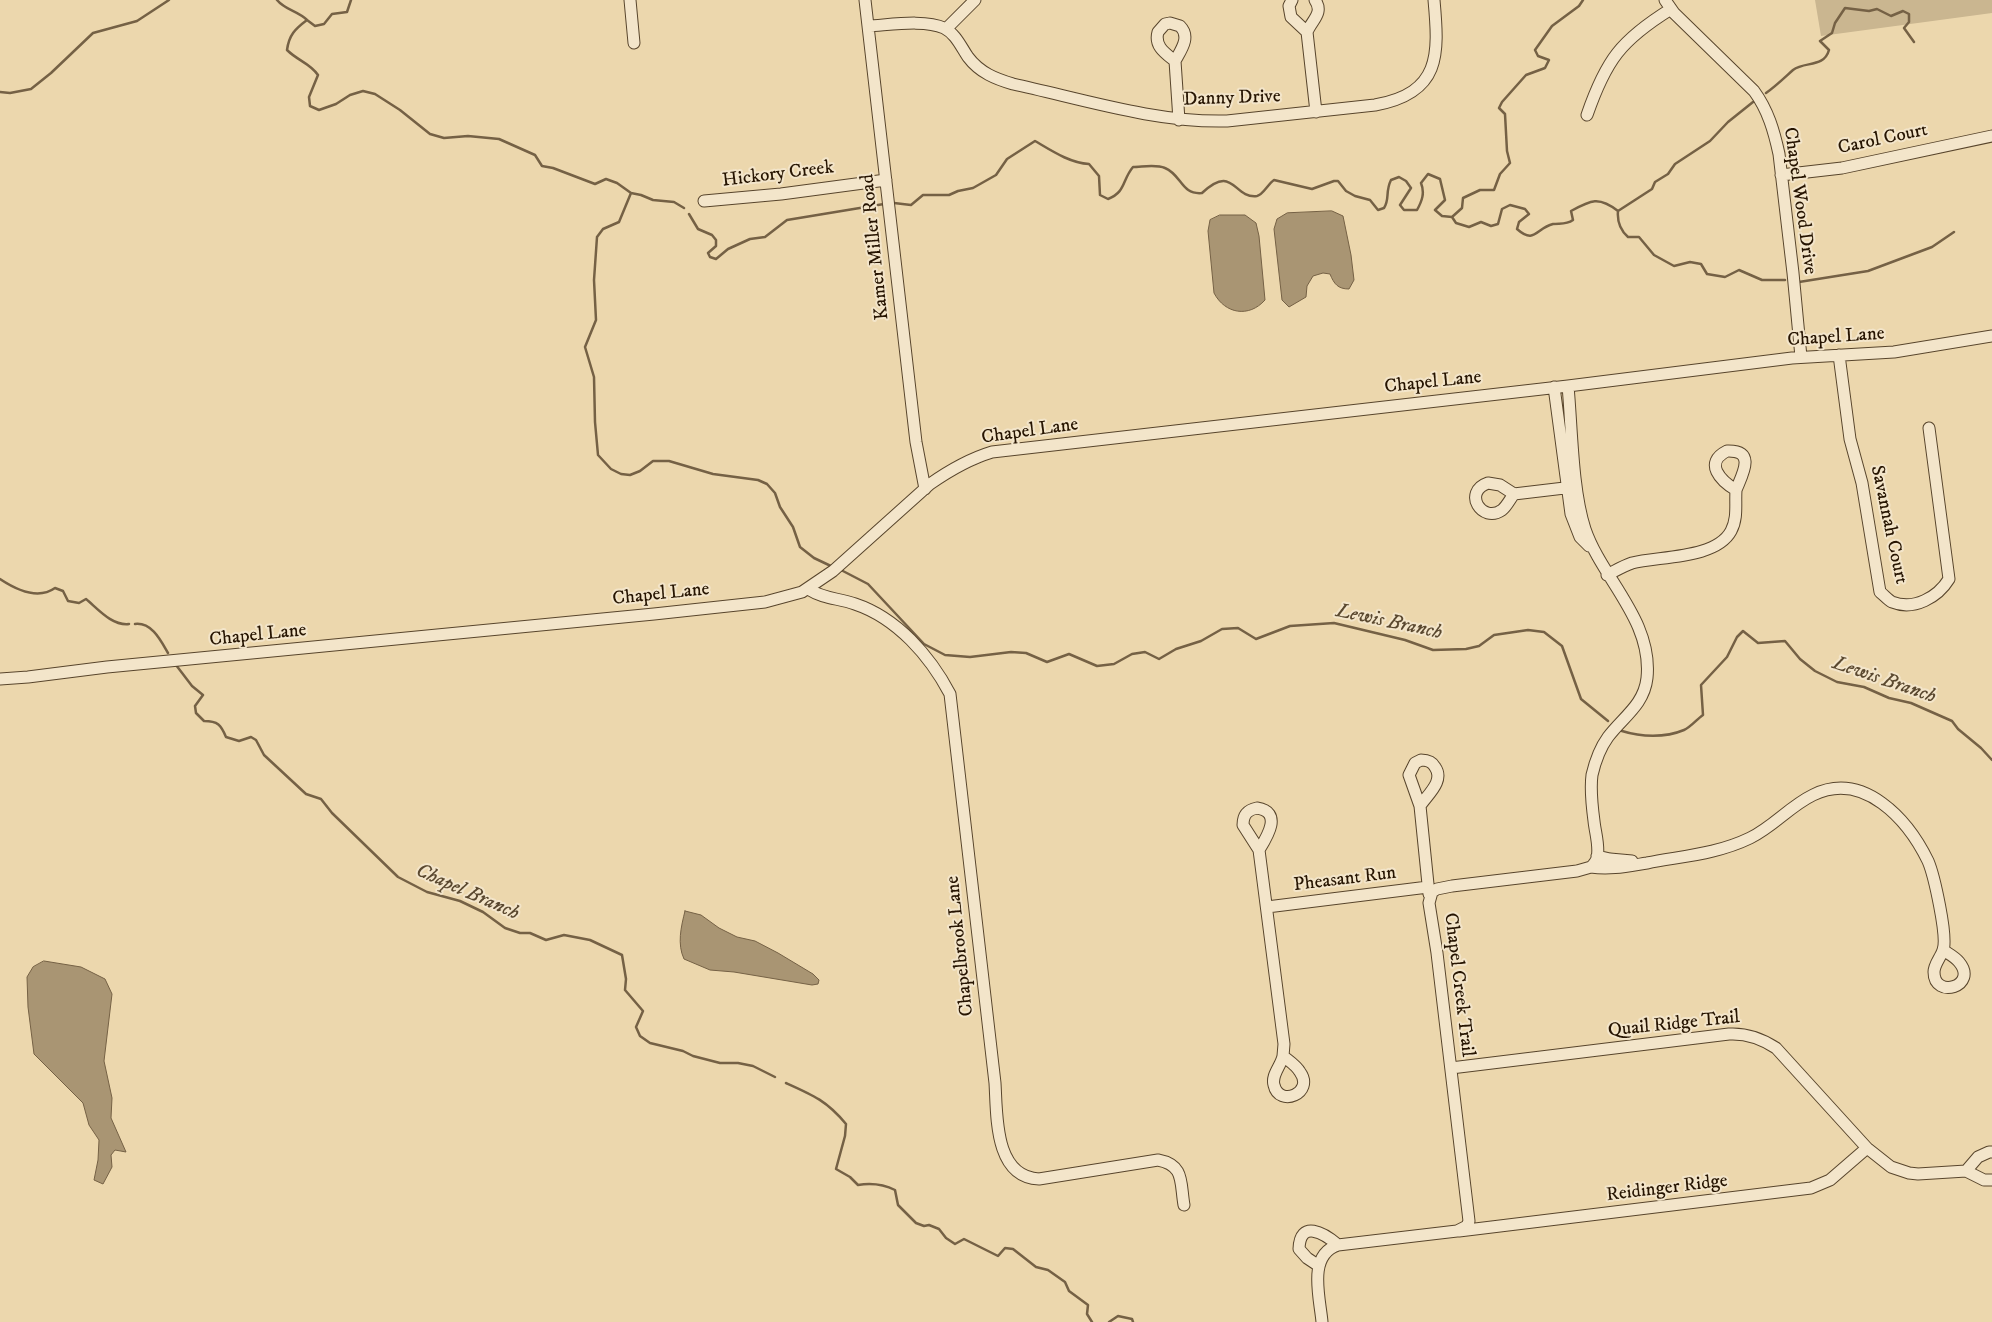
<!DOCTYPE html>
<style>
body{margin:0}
canvas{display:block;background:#ecd7ad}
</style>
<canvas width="1992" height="1322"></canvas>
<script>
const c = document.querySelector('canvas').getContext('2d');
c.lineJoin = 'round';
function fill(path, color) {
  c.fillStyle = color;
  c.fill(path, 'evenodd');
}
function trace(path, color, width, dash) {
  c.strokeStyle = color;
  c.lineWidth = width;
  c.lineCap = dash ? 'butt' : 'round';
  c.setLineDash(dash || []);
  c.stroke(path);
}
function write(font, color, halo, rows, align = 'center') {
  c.font = font + ' "IM FELL DW Pica",serif';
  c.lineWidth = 4;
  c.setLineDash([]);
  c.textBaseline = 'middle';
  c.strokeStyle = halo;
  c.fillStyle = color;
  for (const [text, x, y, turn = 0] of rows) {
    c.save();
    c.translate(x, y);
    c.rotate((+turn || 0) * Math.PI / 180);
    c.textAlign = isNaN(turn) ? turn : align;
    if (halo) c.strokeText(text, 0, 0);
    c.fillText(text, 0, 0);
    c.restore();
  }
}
fill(new Path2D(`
 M 1815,0 L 1992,0 L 1992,13 L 1821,36 Z`), '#cab690');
const water = new Path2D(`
 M 1332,211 L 1343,216 L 1351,255 L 1354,280 L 1349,289 C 1338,289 1334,284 1330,274 L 1323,273 L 1313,276 L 1307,286 L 1306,297 L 1289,307 L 1282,300 L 1274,229 L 1277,219 L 1287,213 Z
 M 1220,215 L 1245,215 L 1256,223 L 1259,236 L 1265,300 C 1249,318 1225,314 1214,293 L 1208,231 L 1210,220 Z
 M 685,911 L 701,915 L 719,928 L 737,937 L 755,941 L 778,953 L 813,974 L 819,980 L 818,984 L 812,985 L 734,972 L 710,970 L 684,959 C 677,944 681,927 685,911 Z
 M 44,961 L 81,967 L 105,979 L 112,994 L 104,1061 L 112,1098 L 111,1118 L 126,1152 L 115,1150 L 111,1155 L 112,1167 L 103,1184 L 94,1180 L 98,1160 L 99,1140 L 89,1125 L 83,1103 L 34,1054 L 28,1007 L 27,977 L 33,967 Z`);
fill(water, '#a99573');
trace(water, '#756145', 1);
trace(new Path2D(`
 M 277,0 C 285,10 298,11 307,20 C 295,29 289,35 287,50 C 298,61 310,63 318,75 L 309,97 L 310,106 L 319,110 L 336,104 L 350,95 L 363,91 L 375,94 L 400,110 L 430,134 L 444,138 L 468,136 L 499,139 L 535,155 L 542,166 L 553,168 L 595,184 L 606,179 L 617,183 L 631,193 L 641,195 L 653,200 L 674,202 L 684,208
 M 307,20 L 315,26 L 324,24 L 332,14 L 347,12 L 351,0
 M 0,92 L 10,93 L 31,89 L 51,73 L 93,33 L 137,21 L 169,0
 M 1766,93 C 1776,86 1784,78 1793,70 C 1805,61 1824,68 1829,50 L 1820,41 L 1832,33 L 1835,23 L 1845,8 L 1869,11 L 1877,9 L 1891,16 L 1903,11 L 1909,14 L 1909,22 L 1904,28 L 1914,42
 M 631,193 L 619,222 L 603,229 L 597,237 L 594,280 L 596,320 L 585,347 L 594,377 L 595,422 L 598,455 L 611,469 L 621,474 L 630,475 L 640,471 L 653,461 L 669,461 L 713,474 L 758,480 L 767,484 L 775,493 L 780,507 L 793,527 L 800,547 L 814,558 L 833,567
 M 894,203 L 911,205 L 923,195 L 949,195 L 958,191 L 973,188 L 996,175 L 1007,159 L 1035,141 C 1052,151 1070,163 1089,164 L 1099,176 L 1100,195 L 1108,199 C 1126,192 1122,180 1133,167 C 1142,167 1156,164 1165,168 C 1182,175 1181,195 1202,193 C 1234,163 1233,199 1257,196 C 1263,195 1268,184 1274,180 L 1312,189 L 1334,181 L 1338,181 L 1346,191 L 1355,196 L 1370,200 L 1378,210 L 1384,208 C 1390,199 1385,192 1391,180 L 1399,177 L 1406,181 L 1411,188 L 1400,205 L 1404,210 L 1417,210 C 1422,201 1425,193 1421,183 L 1428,174 L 1440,179 L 1445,200 L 1435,210 L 1442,216 L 1452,217 L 1462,208 L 1463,198 L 1480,190 L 1494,190 L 1500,174 L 1510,163 L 1507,151 L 1505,114 L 1499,108 L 1502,102 L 1526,75 L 1545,68 L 1549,60 L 1538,56 L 1535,50 L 1552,26 L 1579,6 L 1583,0
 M 1618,211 C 1617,222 1620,230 1628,237 L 1639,237 L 1654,255 L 1674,266 L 1690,262 L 1701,264 L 1707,274 L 1725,277 L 1739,270 L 1762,280 L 1785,280
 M 1618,211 L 1652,189 L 1655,182 L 1668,174 L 1675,164 L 1710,141 L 1728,122 L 1753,102
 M 689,214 L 698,229 L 712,235 L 716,240 L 716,246 L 708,253 L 710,257 L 716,259 L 728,249 L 750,239 L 765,237 L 787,220 L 884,204
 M 1452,217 L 1456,223 L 1469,227 L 1481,222 L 1491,226 L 1498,224 L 1502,209 L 1510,205 L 1525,209 L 1529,214 L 1519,222 L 1517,229 C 1535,245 1536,228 1553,224 C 1560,223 1566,225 1573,220 L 1571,211 C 1591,200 1599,196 1618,211
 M 1799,282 L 1868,271 L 1932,247 L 1954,232
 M 841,570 L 868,584 L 924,644 L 945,655 L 970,657 L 1011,652 L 1026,653 L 1047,662 L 1069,654 L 1097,666 L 1114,664 L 1132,654 L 1145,652 L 1159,659 L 1176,649 L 1201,641 L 1222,629 L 1238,628 L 1256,639 L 1290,626 L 1334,623 L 1405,640 L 1433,650 L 1466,649 L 1479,646 L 1494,635 L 1528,630 L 1544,632 L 1562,646 L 1581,699 L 1608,721
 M 0,579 C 15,589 38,600 55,588 L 63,591 L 68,601 L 79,603 L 86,599 C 98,609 112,626 129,624
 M 135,624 C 152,622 161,641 168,653
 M 176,665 L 192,686 L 203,695 L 195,706 L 196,713 L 204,721 C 218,721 221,725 226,737 L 239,741 L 251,737 L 256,740 L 264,755 L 306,794 L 321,799 L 332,813 L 398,877 L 427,892 L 460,901 L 483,912 L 505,928 L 520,933 L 530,933 L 546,940 L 564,935 L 590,940 L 622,955 L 626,979 L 625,990 L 643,1011 L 636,1027 L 640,1036 L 650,1043 L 683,1051 L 693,1056 L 720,1063 L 738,1063 L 753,1066 L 775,1077
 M 1622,731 C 1641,737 1665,738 1684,730 C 1691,727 1697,719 1703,715 L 1701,685 L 1727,657 L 1737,637 L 1743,631 L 1758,643 L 1785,641 L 1800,659 L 1815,671 L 1837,682 L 1864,687 L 1889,698 L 1911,703 L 1952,721 L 1958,729 L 1981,748 L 1992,760
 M 786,1083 C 813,1095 827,1101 846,1124 L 845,1136 L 836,1169 L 850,1177 L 858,1185 C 871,1183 883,1184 895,1190 L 898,1205 L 916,1223 L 924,1226 L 929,1225 L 939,1229 L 946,1238 L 955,1244 L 964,1239 L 998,1256 L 1005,1248 L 1013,1249 L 1036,1267 L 1048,1270 L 1065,1282 L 1069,1291 L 1088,1305 L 1087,1314 L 1092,1322
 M 1109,1322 L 1118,1316 L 1132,1319 L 1133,1322`), '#756145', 2.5);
const street = new Path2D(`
 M 630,0 L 634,43
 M 865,0 L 916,442 L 925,489
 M 1292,0 L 1289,6 L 1291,17 L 1307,32 C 1312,20 1324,13 1315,0
 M 1665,0 L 1674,13 L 1754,91 C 1768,110 1774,131 1779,154 L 1793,273 L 1801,357
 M 1170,23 L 1180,26 C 1191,37 1181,50 1175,61 C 1165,53 1154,46 1158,32 L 1165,24 Z
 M 868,26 C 889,25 925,19 944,28 C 956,34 961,47 968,57 C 980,73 996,79 1013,84 C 1082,99 1157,123 1227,121 L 1375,105 C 1441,93 1439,55 1434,0
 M 946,29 L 975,0
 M 1307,32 L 1316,112
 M 1175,61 L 1179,120
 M 1587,115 C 1606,60 1621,40 1671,9
 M 1781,175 L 1842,168 L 1992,136
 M 704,201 L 781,194 L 886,180
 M 1839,355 L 1850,439 L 1862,483 L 1880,592 C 1884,595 1888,600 1892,602 C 1914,611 1938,597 1949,579 L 1929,428
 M 1554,387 L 1571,514 L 1580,537 L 1589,546
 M 1727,451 C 1757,450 1742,475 1736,490 C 1721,481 1703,463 1727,451 Z
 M 1488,483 L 1500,485 L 1514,494 C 1510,499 1507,506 1502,510 C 1482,524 1462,492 1488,483 Z
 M 1514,494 L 1573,487
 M 1607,575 C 1615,571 1623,566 1632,563 C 1659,556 1716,559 1731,531 C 1738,518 1735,504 1736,490
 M 808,589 C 824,599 838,598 855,604 C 897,618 930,656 950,694 L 995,1083 C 997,1115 994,1177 1039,1179 L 1158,1160 C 1185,1165 1180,1183 1184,1205
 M 0,679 L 28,677 L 107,667 L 654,614 L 765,602 L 802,592 L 833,571 L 930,484 C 950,470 969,459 992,452 L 1568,386 L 1792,358 L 1894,352 L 1992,336
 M 1421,760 C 1427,760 1432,761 1435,767 C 1445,781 1427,795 1420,806 L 1409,775 L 1415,763 Z
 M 1420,806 L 1429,894
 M 1257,808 C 1283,812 1267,837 1259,850 L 1243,825 C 1243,815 1247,810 1257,808 Z
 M 1259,850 L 1284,1044 L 1283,1056
 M 1597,856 L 1610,859 L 1632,861
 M 1591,867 C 1610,870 1628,866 1647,863 C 1683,856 1717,854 1750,838 C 1773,827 1790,806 1813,795 C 1864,770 1908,820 1928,861 C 1934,875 1948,937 1943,950
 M 1267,907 L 1428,887
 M 1943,950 C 1949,954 1955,957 1959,962 C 1979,986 1934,1000 1934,972 C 1934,964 1941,957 1943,950 Z
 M 1283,1056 C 1289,1061 1296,1065 1300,1072 C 1315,1093 1279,1108 1274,1085 C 1271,1075 1281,1066 1283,1056 Z
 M 1451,1068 L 1729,1034 C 1747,1033 1761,1038 1776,1048 L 1867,1148 L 1891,1167 L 1909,1173 L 1918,1174 L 1966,1171
 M 1992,1152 L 1989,1152 L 1978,1157 L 1966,1171 L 1984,1180 L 1992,1180
 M 1459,1231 L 1811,1188 L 1830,1180 L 1867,1148
 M 1319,1266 L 1307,1258 L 1299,1249 C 1300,1219 1324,1233 1338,1245
 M 1322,1322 C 1320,1298 1307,1255 1338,1245 L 1457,1231 L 1467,1226 L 1469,1221 L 1437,953 L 1429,903 L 1432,892 L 1437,889 L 1452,886 L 1577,871 L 1591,867 C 1593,865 1596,862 1597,858 C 1600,847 1595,832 1594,821 C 1592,806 1590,790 1592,775 C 1595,762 1600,748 1608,737 C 1623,717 1644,705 1647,678 C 1653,620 1602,579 1585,529 C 1572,489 1572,429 1568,386`);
trace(street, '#58452c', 13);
trace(street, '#f3e5ca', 11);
write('19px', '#261401', '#f3e5ca', [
 ["Danny Drive",1232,99,-2],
 ["Carol Court",1883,140,-12],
 ["Hickory Creek",778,175,-7],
 ["Chapel Wood Drive",1799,201,82],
 ["Kamer Miller Road",876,247,-96],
 ["Chapel Lane",1836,338,-4],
 ["Chapel Lane",1433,383,-6],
 ["Chapel Lane",1030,432,-8],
 ["Savannah Court",1888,525,78],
 ["Chapel Lane",661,595,-6],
 ["Chapel Lane",258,636,-6],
 ["Pheasant Run",1345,880,-7],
 ["Chapelbrook Lane",961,946,-96],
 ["Chapel Creek Trail",1458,985,83],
 ["Quail Ridge Trail",1674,1025,-6],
 ["Reidinger Ridge",1667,1189,-7]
]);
write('italic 20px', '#5a482f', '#f3e5ca', [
 ["Lewis Branch",1389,623,12],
 ["Lewis Branch",1884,681,19],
 ["Chapel Branch",467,893,24]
]);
</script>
